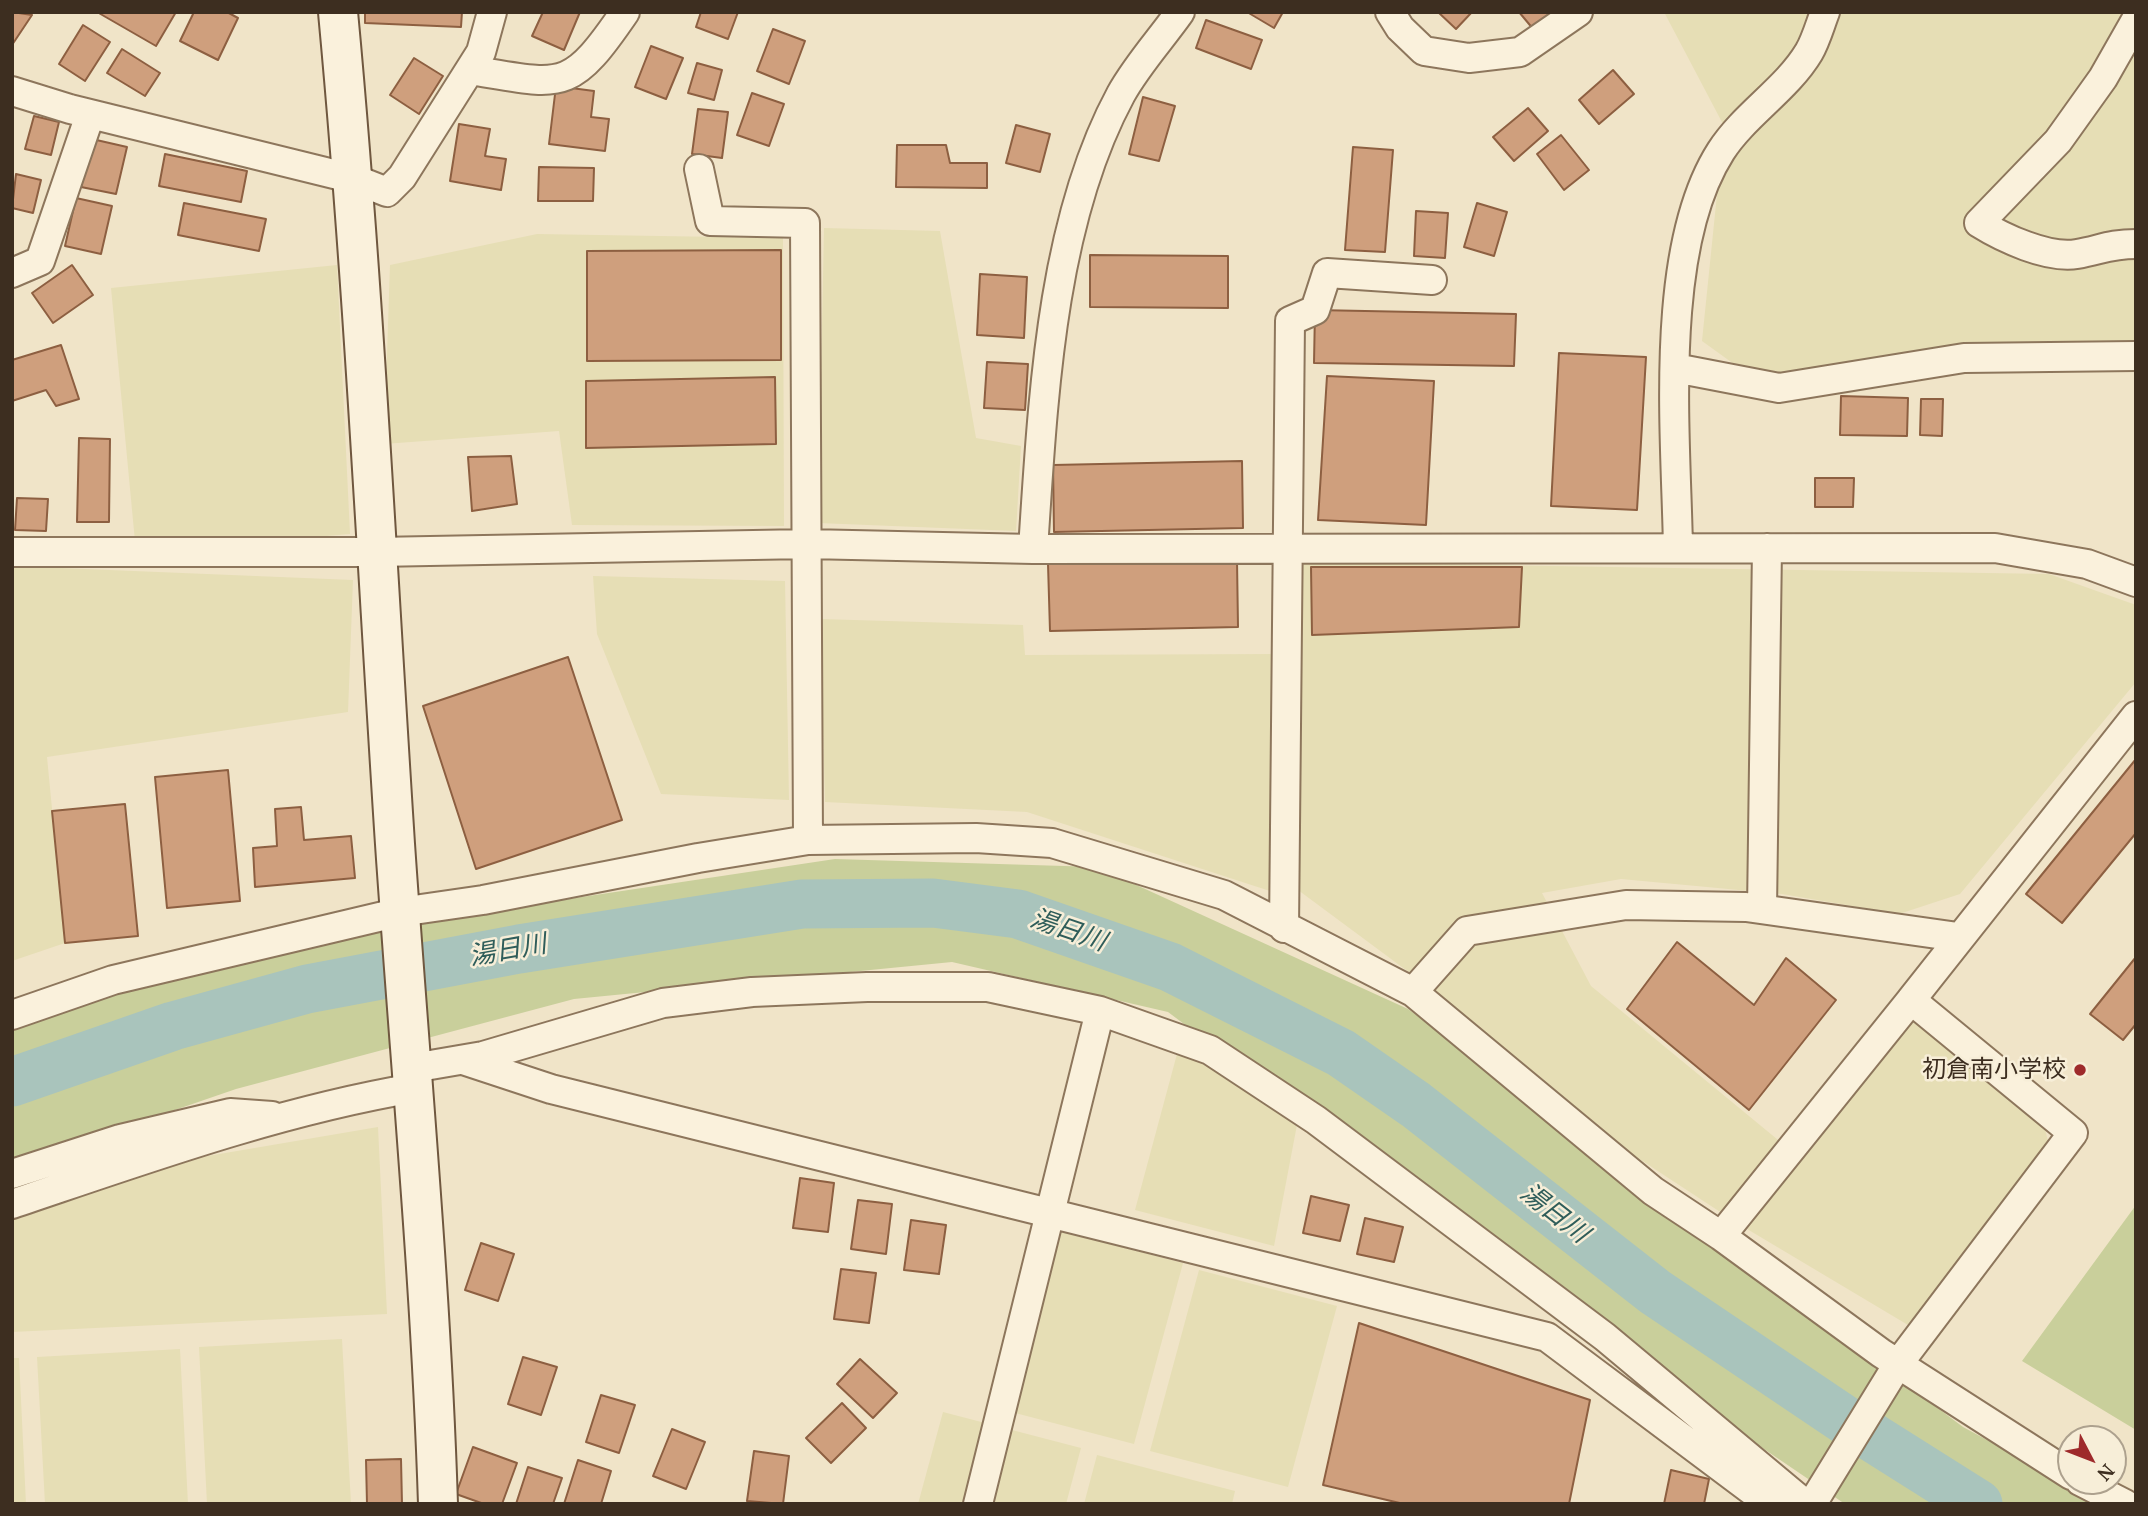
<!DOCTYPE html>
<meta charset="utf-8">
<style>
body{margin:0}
#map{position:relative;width:2148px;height:1516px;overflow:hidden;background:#f0e4c8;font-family:"PT Serif",serif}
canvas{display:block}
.frame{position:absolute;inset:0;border:14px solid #3d2e20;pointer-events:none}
.north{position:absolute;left:2057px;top:1425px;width:70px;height:70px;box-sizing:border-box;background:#f7eed8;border:2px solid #ada18e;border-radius:50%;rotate:132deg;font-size:19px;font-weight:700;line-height:28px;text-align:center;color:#3d2e20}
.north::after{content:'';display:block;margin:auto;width:24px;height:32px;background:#9e2a2b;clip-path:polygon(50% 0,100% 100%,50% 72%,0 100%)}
</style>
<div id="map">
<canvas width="2148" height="1516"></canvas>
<div class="frame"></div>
<div class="north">N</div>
</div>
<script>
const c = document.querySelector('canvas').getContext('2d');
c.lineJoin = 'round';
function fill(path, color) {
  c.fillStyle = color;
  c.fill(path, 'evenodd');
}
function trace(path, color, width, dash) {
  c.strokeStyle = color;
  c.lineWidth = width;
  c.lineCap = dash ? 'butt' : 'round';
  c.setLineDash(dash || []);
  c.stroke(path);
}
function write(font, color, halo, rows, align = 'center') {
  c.font = font + ' "PT Serif","Noto Sans JP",serif';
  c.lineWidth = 5;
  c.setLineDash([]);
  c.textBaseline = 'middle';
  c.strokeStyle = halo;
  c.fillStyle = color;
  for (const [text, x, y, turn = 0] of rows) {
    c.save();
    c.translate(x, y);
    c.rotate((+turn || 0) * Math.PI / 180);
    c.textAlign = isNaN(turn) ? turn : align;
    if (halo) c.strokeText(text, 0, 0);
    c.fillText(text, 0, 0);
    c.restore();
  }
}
fill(new Path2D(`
 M 1664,12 L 2136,12 L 2136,357 L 1763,385 L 1702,341 L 1724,126 Z
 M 824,228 L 940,231 L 976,438 L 1021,446 L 1016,531 L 818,523 Z
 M 537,234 L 783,238 L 784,526 L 572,525 L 559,431 L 384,444 L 390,265 Z
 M 337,265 L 350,534 L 136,552 L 111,288 Z
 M 1299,562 L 2049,574 L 2136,605 L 2136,682 L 1960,894 L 1899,914 L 1782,894 L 1621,879 L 1542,893 L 1591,986 L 1800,1158 L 1912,1020 L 2043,1121 L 2049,1145 L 1908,1325 L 1737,1223 L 1519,1080 L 1410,973 L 1298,890 Z
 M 12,566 L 353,580 L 348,712 L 47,757 L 65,943 L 12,961 Z
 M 593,576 L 785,581 L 789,800 L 661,794 L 597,634 Z
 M 820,619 L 1023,625 L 1025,655 L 1275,654 L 1273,892 L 1027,812 L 825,802 Z
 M 1184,1028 L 1300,1109 L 1274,1246 L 1135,1210 Z
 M 378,1127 L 387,1314 L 12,1332 L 12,1218 L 190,1159 Z
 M 1045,1227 L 1183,1263 L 1134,1444 L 996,1408 Z
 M 1199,1270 L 1337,1306 L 1288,1487 L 1150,1451 Z
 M 342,1339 L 351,1504 L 207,1504 L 199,1347 Z
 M 180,1349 L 188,1504 L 45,1504 L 37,1357 Z
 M 12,1358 L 19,1358 L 26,1504 L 12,1504 Z
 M 943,1412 L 1081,1448 L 1066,1504 L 918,1504 Z
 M 1097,1455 L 1235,1491 L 1232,1504 L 1084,1504 Z`), '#e6deb5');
fill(new Path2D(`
 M 835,859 L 1097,867 L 1408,1009 L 1963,1427 L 2106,1504 L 1845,1504 L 1627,1356 L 1168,1012 L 952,962 L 574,999 L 236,1089 L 12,1166 L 12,1030 L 92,997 L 442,918 Z
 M 2136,1205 L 2136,1430 L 2022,1361 Z`), '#c9cf9b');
trace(new Path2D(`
 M 12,1082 L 173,1026 L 307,989 L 519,949 L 802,904 L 933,903 L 1018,914 L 1170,967 L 1341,1053 L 1416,1105 L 1655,1292 L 1848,1422 L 1978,1504`), '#a9c4bc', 49);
const building = new Path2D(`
 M 12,12 L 32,15 L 12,45 Z
 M 97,12 L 176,12 L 156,46 Z
 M 194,12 L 227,12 L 238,18 L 218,60 L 180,41 Z
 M 365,12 L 462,12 L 461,27 L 365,23 Z
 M 543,12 L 580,12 L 564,50 L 532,36 Z
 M 701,12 L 738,12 L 728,39 L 696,27 Z
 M 1247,12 L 1283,12 L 1274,28 Z
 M 1438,12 L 1472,12 L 1456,29 Z
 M 1519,12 L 1555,12 L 1534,30 Z
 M 1206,20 L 1262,40 L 1251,69 L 1196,48 Z
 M 83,25 L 110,42 L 85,81 L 59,64 Z
 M 773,29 L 805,41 L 789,84 L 757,71 Z
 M 651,46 L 683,58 L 666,99 L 635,87 Z
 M 122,49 L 160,73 L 145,96 L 107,73 Z
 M 414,58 L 443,76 L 419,114 L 390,95 Z
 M 697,63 L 722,70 L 714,100 L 688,93 Z
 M 1613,70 L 1634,94 L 1599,124 L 1579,100 Z
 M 556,86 L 594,91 L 591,117 L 609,119 L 605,151 L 549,144 Z
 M 752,93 L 784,104 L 769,146 L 737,135 Z
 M 1143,97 L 1175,106 L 1159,161 L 1129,154 Z
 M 1528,108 L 1548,131 L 1514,161 L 1493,137 Z
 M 698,109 L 728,112 L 722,158 L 692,154 Z
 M 34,116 L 59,122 L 51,155 L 25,149 Z
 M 459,124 L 490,129 L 485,156 L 506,159 L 501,190 L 450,181 Z
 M 1016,125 L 1050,134 L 1040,172 L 1006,163 Z
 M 1561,135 L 1589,170 L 1564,190 L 1537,154 Z
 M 92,139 L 127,147 L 116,194 L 81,187 Z
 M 897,145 L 946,145 L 950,163 L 987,163 L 987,188 L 896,187 Z
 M 1353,147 L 1393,150 L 1385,252 L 1345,250 Z
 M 165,154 L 247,171 L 241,202 L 159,186 Z
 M 539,167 L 594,168 L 593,201 L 538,201 Z
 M 16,174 L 41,180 L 33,213 L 12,208 Z
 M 76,198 L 112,206 L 101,254 L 65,246 Z
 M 184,203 L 266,219 L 259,251 L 178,235 Z
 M 1477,203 L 1507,212 L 1494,256 L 1464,247 Z
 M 1416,211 L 1448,213 L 1445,258 L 1414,256 Z
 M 781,250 L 781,360 L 587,361 L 587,251 Z
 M 1090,255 L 1228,256 L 1228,308 L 1090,307 Z
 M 72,265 L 93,295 L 53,323 L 32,293 Z
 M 980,274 L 1027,277 L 1024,338 L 977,335 Z
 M 1315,310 L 1516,314 L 1514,366 L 1314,363 Z
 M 61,345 L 79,399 L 56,406 L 46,390 L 12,401 L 12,360 Z
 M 1559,353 L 1646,357 L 1637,510 L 1551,506 Z
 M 987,362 L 1028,364 L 1025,410 L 984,408 Z
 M 1327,376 L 1434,381 L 1426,525 L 1318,520 Z
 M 775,377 L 776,444 L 586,448 L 586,381 Z
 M 1841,396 L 1908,398 L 1907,436 L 1840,435 Z
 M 1921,399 L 1943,399 L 1942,436 L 1920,435 Z
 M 79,438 L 110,439 L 109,522 L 77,522 Z
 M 511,456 L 517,504 L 472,511 L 468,457 Z
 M 1242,461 L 1243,528 L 1054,532 L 1053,465 Z
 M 1815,478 L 1854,478 L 1853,507 L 1815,507 Z
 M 17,498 L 48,499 L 46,531 L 15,530 Z
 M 1237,560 L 1238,627 L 1050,631 L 1048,564 Z
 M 1311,567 L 1522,567 L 1519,627 L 1312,635 Z
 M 568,657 L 622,820 L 476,869 L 423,706 Z
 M 2136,759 L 2136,833 L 2062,923 L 2026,894 Z
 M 228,770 L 240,901 L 167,908 L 155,777 Z
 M 125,804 L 138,936 L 65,943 L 52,811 Z
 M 301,807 L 304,840 L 351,836 L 355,878 L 255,887 L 253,848 L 277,846 L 275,809 Z
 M 1677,942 L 1754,1005 L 1786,958 L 1836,1000 L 1749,1110 L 1627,1009 Z
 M 2136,957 L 2136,1024 L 2123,1040 L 2090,1014 Z
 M 800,1178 L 834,1183 L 828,1232 L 793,1228 Z
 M 1311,1196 L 1349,1205 L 1340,1241 L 1303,1233 Z
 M 858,1200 L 892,1204 L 886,1254 L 851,1249 Z
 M 1365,1218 L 1403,1227 L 1394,1262 L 1357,1254 Z
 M 911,1220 L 946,1225 L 939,1274 L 904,1270 Z
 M 481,1243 L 514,1254 L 498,1301 L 465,1290 Z
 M 841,1269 L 876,1273 L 869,1323 L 834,1319 Z
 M 1359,1323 L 1590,1400 L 1569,1504 L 1404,1504 L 1323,1485 Z
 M 523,1357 L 557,1367 L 541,1415 L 508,1404 Z
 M 860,1359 L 897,1393 L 873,1418 L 837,1384 Z
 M 601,1395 L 635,1405 L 619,1453 L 586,1442 Z
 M 842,1403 L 866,1428 L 831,1463 L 806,1438 Z
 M 672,1429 L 705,1442 L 686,1489 L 653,1476 Z
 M 473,1447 L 517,1463 L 502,1504 L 484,1504 L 456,1494 Z
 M 754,1451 L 789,1456 L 783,1504 L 747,1501 Z
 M 401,1459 L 402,1504 L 367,1504 L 366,1460 Z
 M 578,1460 L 611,1471 L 601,1504 L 564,1504 Z
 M 528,1467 L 562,1478 L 553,1504 L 516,1504 Z
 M 1671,1470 L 1709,1479 L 1704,1504 L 1664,1504 Z`);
fill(building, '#cf9f7d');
trace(building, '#8d5f41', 2);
const street = new Path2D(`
 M 1390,12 L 1400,28 L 1424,51 L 1469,58 L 1520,52 L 1578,12
 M 2136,20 L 2103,78 L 2058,141 L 1979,223 C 2003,238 2048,259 2077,254 C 2100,250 2110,244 2136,244
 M 470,70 C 563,85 569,94 625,12
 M 12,91 L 70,109 L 354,179 L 387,192 L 402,177 L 481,52 L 492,12
 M 699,169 L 710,221 L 805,223 L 808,840
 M 12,273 L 40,261 L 90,115
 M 1675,368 L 1779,388 L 1964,358 L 2136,356
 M 1678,548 C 1676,434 1658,249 1721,151 C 1744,115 1787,89 1809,52 C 1816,40 1820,25 1825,12
 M 1033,549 C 1043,402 1050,225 1121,94 C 1137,65 1161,39 1180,12
 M 12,552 L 376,552 L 807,544 L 1033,549 L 1995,548 L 2087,564 L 2136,582
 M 1762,909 L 1767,548
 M 1284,928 L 1290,321 L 1315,310 L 1327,273 L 1432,280
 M 1413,992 L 1467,931 L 1626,905 L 1746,907 L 1958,937
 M 12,1015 L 113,980 L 400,912 L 483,900 L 698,858 L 808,840 L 976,838 L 1052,843 L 1224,895 L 1413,992 L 1653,1191 L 1721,1236 L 1881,1353 L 2071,1475
 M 463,1060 L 551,1089 L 1547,1337 L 1770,1504
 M 413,1068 L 483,1056 L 663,1003 L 752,992 L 867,987 L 988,987 L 1100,1011 L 1210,1050 L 1316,1120 L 1605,1337 L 1805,1504
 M 12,1174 L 120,1139 L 230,1113 L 272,1116
 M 12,1204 C 143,1160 278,1111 414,1088
 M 1721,1236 L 1911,1000
 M 2080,1481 L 2125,1504
 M 978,1504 L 1100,1011
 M 1812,1504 L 1898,1364 L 2073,1133 L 1911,1000 L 2136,716`);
const secondary = new Path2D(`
 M 338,12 C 364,289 377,567 395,844 C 410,1064 431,1283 438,1504`);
trace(street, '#8d765c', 32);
trace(secondary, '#6f573f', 42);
trace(street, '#faf1dc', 28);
trace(secondary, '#faf1dc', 38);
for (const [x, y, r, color] of [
 [2080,1070,7,"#9e2a2b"]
]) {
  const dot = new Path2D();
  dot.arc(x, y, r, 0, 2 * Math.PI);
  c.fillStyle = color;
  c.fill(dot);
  trace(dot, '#f7eed8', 2.5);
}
write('24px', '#3d2e20', '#f7eed8', [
 ["初倉南小学校",2066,1070]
], 'right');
write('italic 26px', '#2f5d5a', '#f7eed8', [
 ["湯日川",1068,931,19],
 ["湯日川",508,951,-10],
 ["湯日川",1554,1214,38]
]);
</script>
